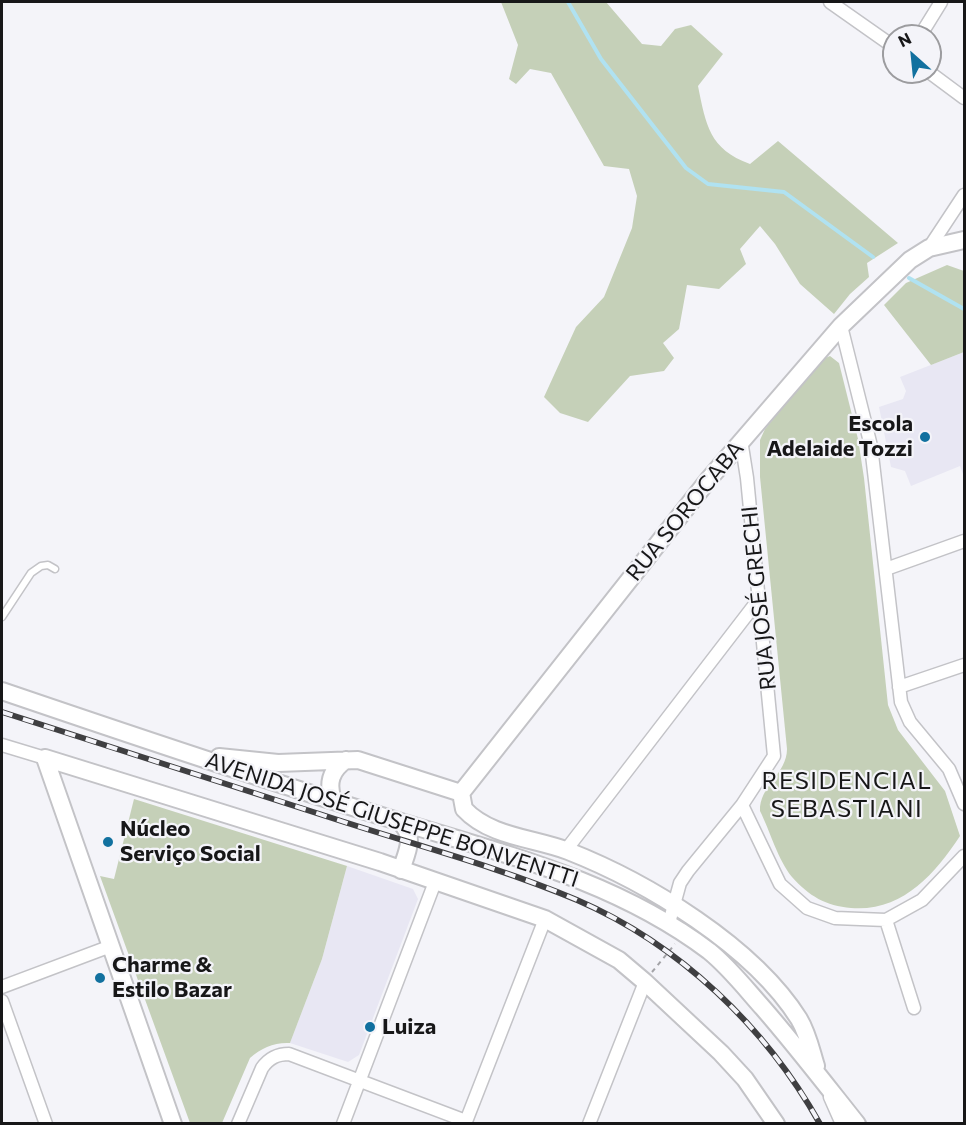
<!DOCTYPE html>
<meta charset="utf-8">
<style>
body{margin:0}
#map{position:relative;width:966px;height:1125px;overflow:hidden;background:#f4f4f9;font-family:Commissioner,sans-serif}
canvas{display:block}
.frame{position:absolute;inset:0;border:3px solid #171718;pointer-events:none}
.north{position:absolute;left:882px;top:24px;width:60px;height:60px;box-sizing:border-box;background:#f4f4f9;border:2px solid #9c9c9f;border-radius:50%;rotate:333deg;font-size:16px;font-weight:700;line-height:24px;text-align:center;color:#171718}
.north::after{content:'';display:block;margin:auto;width:21px;height:27px;background:#12719f;clip-path:polygon(50% 0,100% 100%,50% 72%,0 100%)}
</style>
<div id="map">
<canvas width="966" height="1125"></canvas>
<div class="frame"></div>
<div class="north">N</div>
</div>
<script>
const c = document.querySelector('canvas').getContext('2d');
c.lineJoin = 'round';
function fill(path, color) {
  c.fillStyle = color;
  c.fill(path, 'evenodd');
}
function trace(path, color, width, dash) {
  c.strokeStyle = color;
  c.lineWidth = width;
  c.lineCap = dash ? 'butt' : 'round';
  c.setLineDash(dash || []);
  c.stroke(path);
}
function write(font, color, halo, rows, align = 'center') {
  c.font = font + ' Commissioner,sans-serif';
  c.lineWidth = 4.5;
  c.setLineDash([]);
  c.textBaseline = 'middle';
  c.strokeStyle = halo;
  c.fillStyle = color;
  for (const [text, x, y, turn = 0] of rows) {
    c.save();
    c.translate(x, y);
    c.rotate((+turn || 0) * Math.PI / 180);
    c.textAlign = isNaN(turn) ? turn : align;
    if (halo) c.strokeText(text, 0, 0);
    c.fillText(text, 0, 0);
    c.restore();
  }
}
fill(new Path2D(`
 M 964,352 L 964,477 L 960,466 L 911,486 L 905,471 L 891,467 L 879,407 L 903,399 L 906,391 L 900,377 Z
 M 347,866 L 413,889 L 418,899 L 359,1055 L 348,1062 L 290,1043 L 322,959 Z`), '#e8e7f3');
fill(new Path2D(`
 M 501,2 L 606,2 L 642,44 L 661,46 L 675,29 L 691,25 L 723,54 L 698,86 C 706,125 709,149 750,164 L 778,141 L 898,243 L 867,263 L 869,277 L 850,294 L 834,314 L 800,284 L 775,244 L 760,226 L 740,249 L 746,264 L 719,289 L 687,285 L 679,329 L 663,343 L 674,358 L 664,371 L 630,376 L 588,422 L 560,413 L 544,397 L 576,327 L 604,297 L 632,228 L 637,196 L 629,169 L 604,166 L 551,73 L 530,69 L 516,84 L 509,79 L 518,45 Z
 M 947,265 L 964,271 L 964,352 L 931,365 L 884,305 L 906,283 Z
 M 830,356 L 839,363 L 858,439 L 864,478 L 888,705 L 898,730 L 945,791 L 960,836 C 934,875 902,912 851,908 C 826,906 809,896 792,877 C 778,860 770,831 760,811 C 759,786 787,774 787,749 L 760,477 L 760,440 L 765,429 L 823,359 Z
 M 134,799 L 347,866 L 322,959 L 290,1043 C 275,1042 261,1048 250,1058 L 222,1123 L 190,1123 L 100,876 L 114,879 Z`), '#c5d0b8');
trace(new Path2D(`
 M 568,2 L 601,59 L 686,168 L 708,184 L 784,192 L 873,257
 M 909,278 L 964,309`), '#b0e2f1', 4);
const lane = new Path2D(`
 M 2,617 L 31,573 L 41,566 L 48,565 L 55,569`);
const street = new Path2D(`
 M 830,2 L 894,47
 M 920,36 L 941,2
 M 929,72 L 964,98
 M 929,248 L 964,195
 M 841,326 L 871,446 L 901,702 L 910,722 L 949,769 L 964,804
 M 886,569 L 964,541
 M 899,687 L 964,665
 M 2,745 L 45,758
 M 742,805 L 780,884 L 807,908 L 835,918 L 886,920 L 922,900 L 964,856
 M 566,850 L 759,599
 M 886,920 L 914,1008
 M 669,923 L 680,883 L 688,871 L 742,805 L 774,756 L 747,478 L 741,440
 M 2,987 L 111,946
 M 2,1001 L 46,1124
 M 830,1097 L 842,1124
 M 238,1124 L 262,1068 C 269,1058 277,1054 289,1054 L 466,1121
 M 343,1124 L 435,882
 M 465,1124 L 545,919
 M 589,1124 L 645,982`);
const secondary = new Path2D(`
 M 2,691 C 134,736 267,781 401,822 C 508,855 618,882 709,951 C 729,967 746,989 763,1008 C 796,1046 826,1085 857,1124
 M 219,757 L 278,763 L 358,760 L 461,793 L 464,809 C 490,837 534,838 568,851 C 647,882 753,946 799,1019 C 808,1034 811,1050 816,1066
 M 45,758 L 380,862 L 545,919 L 619,960 L 645,982 L 721,1053 L 745,1079 L 776,1124
 M 45,758 L 173,1124
 M 461,793 L 709,479 L 841,326 L 910,260 L 929,248 L 964,240
 M 333,800 C 327,783 331,770 346,760
 M 400,822 C 416,836 407,852 401,870`);
trace(lane, '#c3c3c7', 9);
trace(street, '#c3c3c7', 15);
trace(secondary, '#c3c3c7', 20);
trace(new Path2D(`
 M 652,972 L 675,944`), '#a3a3a7', 2, [4.5, 4.5]);
trace(lane, '#fff', 6);
trace(street, '#fff', 12);
trace(secondary, '#fff', 16);
const rail = new Path2D(`
 M 2,712 C 113,748 224,783 335,819 C 415,845 499,867 577,900 C 679,944 766,1027 820,1124`);
trace(rail, '#3f3f41', 6);
trace(rail, '#f4f4f9', 4, [11]);
for (const [x, y, r, color] of [
 [925,437,6,"#12719f"],
 [108,842,6,"#12719f"],
 [100,978,6,"#12719f"],
 [370,1027,6,"#12719f"]
]) {
  const dot = new Path2D();
  dot.arc(x, y, r, 0, 2 * Math.PI);
  c.fillStyle = color;
  c.fill(dot);
  trace(dot, '#f4f4f9', 2);
}
write('bold 22px', '#171718', '#f4f4f9', [
 ["Escola",913,424,"right"],
 ["Adelaide Tozzi",913,449,"right"],
 ["Núcleo",120,829],
 ["Serviço Social",120,854],
 ["Charme &",112,965],
 ["Estilo Bazar",112,990],
 ["Luiza",382,1027]
], 'left');
write('22px', '#171718', '#f4f4f9', [
 ["RUA SOROCABA",685,511,-51],
 ["RUA JOSÉ GRECHI",759,598,-96],
 ["AVENIDA JOSÉ GIUSEPPE BONVENTTI",392,820,18]
]);
c.letterSpacing = '1.5px';
write('24px', '#171718', '#f4f4f9', [
 ["RESIDENCIAL",847,781],
 ["SEBASTIANI",847,809]
]);
c.letterSpacing = '0px';
</script>
